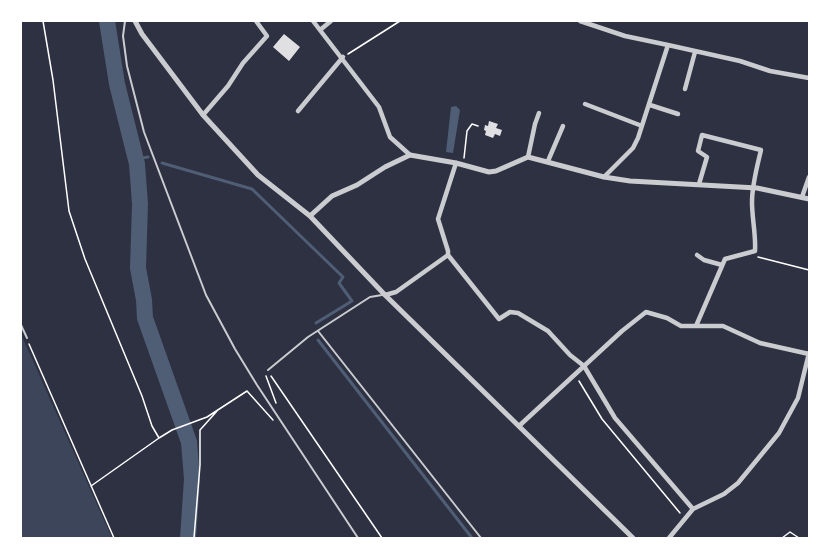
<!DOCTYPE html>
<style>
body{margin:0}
#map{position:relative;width:830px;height:559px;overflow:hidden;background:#2d3142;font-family:"DM Sans",sans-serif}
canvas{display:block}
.frame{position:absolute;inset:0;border:22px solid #fff;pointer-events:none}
</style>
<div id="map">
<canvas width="830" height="559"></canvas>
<div class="frame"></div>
</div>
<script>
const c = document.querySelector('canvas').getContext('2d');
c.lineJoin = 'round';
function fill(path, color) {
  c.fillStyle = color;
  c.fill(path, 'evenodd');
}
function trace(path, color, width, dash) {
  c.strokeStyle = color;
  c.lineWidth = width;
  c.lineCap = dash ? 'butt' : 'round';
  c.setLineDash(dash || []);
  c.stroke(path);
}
fill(new Path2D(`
 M 21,334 L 112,538 L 21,538 Z`), '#3c4559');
fill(new Path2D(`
 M 456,106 L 460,110 L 453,153 L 446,152 L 451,107 Z`), '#4f5d75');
trace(new Path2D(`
 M 136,159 L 148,157
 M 162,163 L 252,189 L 343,277 L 339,283 L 352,301 L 316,323
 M 318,340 L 472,538`), '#4f5d75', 3);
trace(new Path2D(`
 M 107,21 L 117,84 L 137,164 L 140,204 L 138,268 L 144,300 L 145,318 L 189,442 L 192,479 L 188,538`), '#4f5d75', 16);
fill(new Path2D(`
 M 284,34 L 300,47 L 289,61 L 273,47 Z
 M 489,121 L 498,124 L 496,128 L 502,130 L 500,136 L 495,134 L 493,138 L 485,135 L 486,131 L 484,130 L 485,125 L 488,126 Z`), '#e0e0e3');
trace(new Path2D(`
 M 43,21 L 53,80 L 69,211 L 85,259 L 142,396 L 152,426 L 159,438
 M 348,54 L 400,21
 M 464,158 L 467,131 L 472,124 L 478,126
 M 758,257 L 809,270
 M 29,344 L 114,538
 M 266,376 L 276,403
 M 271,376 L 382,538
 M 579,381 L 602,419 L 680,513
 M 91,486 L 159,438 L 172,430 L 207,417 L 247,391 L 273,420
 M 194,538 L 200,465 L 200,430 L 217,411
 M 782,538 L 790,532 L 799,538`), '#fff', 1.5);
trace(new Path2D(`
 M 125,21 L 123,36 L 127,66 L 144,132 L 206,295 L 235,349 L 257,385 L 358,538
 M 21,325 L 27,338
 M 318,331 L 481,538
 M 268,370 L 308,337 L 370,297 L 382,295`), '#caccd0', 2);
trace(new Path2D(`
 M 313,21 L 379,107 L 390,137 L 410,155
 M 580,21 L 625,36 L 668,45
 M 320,30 L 331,21
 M 685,89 L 695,52
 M 585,104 L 642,126
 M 650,105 L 678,114
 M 298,111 L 343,57
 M 203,115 L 228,86 L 243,63 L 267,36 L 256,21
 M 528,157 L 535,124 L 539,113
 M 548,161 L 563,126
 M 604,177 L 633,148 L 638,138 L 668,45 L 740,61 L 770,71 L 809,78
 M 802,197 L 809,177
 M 448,255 L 499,319 L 510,312 L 518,313 L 548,331 L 570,355 L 584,366 L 615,418 L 693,509
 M 697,255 L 704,260 L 722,265
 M 385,295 L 396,292 L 448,255 L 448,251 L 438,219 L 456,163
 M 696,326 L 725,259 L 755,251 C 756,234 752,219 752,202 C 752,185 757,167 761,150 L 702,135 L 698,151 L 707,157 L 699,184
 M 519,426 L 622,331 L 646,312 L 667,318 L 681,326 L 723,326 L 760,343 L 809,354
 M 669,538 L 693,509 L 724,494 L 738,483 L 779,433 L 798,398 L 809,353`), '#caccd0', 4.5);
trace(new Path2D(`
 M 135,21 L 142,34 L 203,115 L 258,175 L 310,216 L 385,295 L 633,538
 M 310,216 L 332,196 L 357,185 L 385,167 L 410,155 L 456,163 L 489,172 L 496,171 L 528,157 L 604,177 L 630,181 L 757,188 L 809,199`), '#caccd0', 5);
</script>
